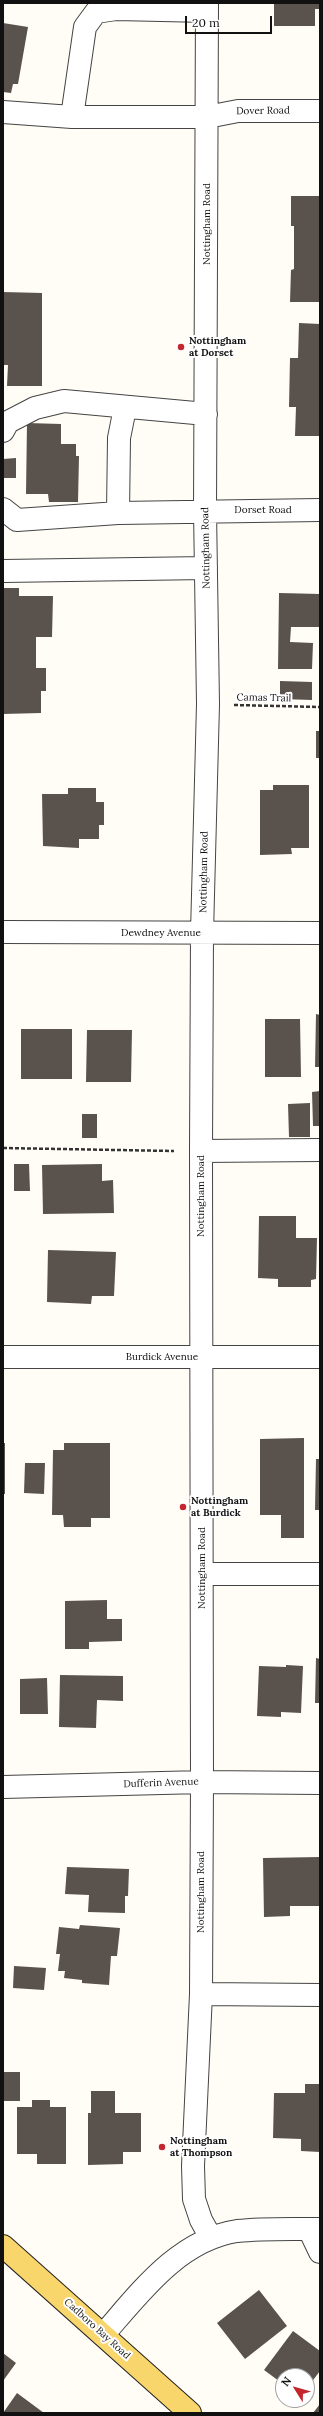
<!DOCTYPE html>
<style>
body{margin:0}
#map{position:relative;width:323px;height:2416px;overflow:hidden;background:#fffdf5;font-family:Lora,serif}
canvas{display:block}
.frame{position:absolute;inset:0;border:4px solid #111;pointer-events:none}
.north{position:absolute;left:275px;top:2368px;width:40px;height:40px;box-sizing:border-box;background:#fff;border:1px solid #a0a0a0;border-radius:50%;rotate:307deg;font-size:11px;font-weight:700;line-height:16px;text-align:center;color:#111}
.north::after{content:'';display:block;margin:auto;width:14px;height:18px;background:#c4262e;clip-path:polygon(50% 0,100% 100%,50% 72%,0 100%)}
.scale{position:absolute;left:185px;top:16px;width:87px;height:18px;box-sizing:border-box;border:2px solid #111;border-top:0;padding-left:5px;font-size:12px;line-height:14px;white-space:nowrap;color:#111;-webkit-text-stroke:3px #fff;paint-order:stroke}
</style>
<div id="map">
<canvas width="323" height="2416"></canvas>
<div class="frame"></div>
<div class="north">N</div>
<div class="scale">20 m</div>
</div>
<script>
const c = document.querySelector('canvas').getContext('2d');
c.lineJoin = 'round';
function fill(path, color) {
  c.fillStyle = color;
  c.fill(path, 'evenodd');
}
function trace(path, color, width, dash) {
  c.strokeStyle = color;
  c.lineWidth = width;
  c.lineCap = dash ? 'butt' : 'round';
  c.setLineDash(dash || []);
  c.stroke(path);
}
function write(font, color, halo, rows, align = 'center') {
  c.font = font + ' Lora,serif';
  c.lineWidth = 4;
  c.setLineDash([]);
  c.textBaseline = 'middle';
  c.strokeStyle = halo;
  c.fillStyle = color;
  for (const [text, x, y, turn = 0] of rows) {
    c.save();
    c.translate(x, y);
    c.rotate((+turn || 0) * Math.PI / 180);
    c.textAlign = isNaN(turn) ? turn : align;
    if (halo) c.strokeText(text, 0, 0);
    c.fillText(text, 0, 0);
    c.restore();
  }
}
fill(new Path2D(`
 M 274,3 L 320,3 L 320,9 L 315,9 L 315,26 L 274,26 Z
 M 3,23 L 28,27 L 18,84 L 13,84 L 11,93 L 3,92 Z
 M 291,196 L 320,196 L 320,302 L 290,302 L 291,270 L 294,269 L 294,226 L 291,226 Z
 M 3,292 L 42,293 L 42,386 L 7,386 L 8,365 L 3,365 Z
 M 299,323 L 320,324 L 320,436 L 295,436 L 296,407 L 289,407 L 290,358 L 298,358 Z
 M 27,423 L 61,424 L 61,444 L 76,444 L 76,456 L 79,456 L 78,502 L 49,502 L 48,494 L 26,494 Z
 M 16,458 L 16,478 L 3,478 L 3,459 Z
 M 3,588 L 19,588 L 19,596 L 53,596 L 52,637 L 36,637 L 36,668 L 46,668 L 46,691 L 41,691 L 41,713 L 3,714 Z
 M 279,593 L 320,594 L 320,627 L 291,627 L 290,642 L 313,643 L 312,669 L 278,669 Z
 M 280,681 L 312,682 L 312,700 L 280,699 Z
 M 316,731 L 320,731 L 320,758 L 316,758 Z
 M 273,785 L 309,785 L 309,848 L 291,848 L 292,854 L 260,855 L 260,790 L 273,790 Z
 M 68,788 L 96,788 L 96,802 L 104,802 L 104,825 L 99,825 L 99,839 L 79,839 L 79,848 L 43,846 L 42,794 L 68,794 Z
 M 316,1014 L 320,1015 L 320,1067 L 315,1067 Z
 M 265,1019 L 300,1019 L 301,1077 L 265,1077 Z
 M 21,1029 L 72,1029 L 72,1079 L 21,1079 Z
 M 87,1030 L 132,1030 L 131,1082 L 86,1082 Z
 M 320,1091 L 320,1126 L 313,1126 L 312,1092 Z
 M 310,1103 L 310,1137 L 289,1137 L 288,1104 Z
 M 82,1114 L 97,1114 L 97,1138 L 82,1138 Z
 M 14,1164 L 29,1164 L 30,1191 L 14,1191 Z
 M 102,1164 L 102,1181 L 113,1180 L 114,1213 L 43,1214 L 42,1165 Z
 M 259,1216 L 296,1216 L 296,1238 L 317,1238 L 316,1279 L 311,1280 L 311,1287 L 278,1287 L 278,1279 L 258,1278 Z
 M 48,1250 L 116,1252 L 114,1296 L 92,1296 L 91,1304 L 47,1302 Z
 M 304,1438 L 304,1538 L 281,1538 L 281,1515 L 260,1515 L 260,1439 Z
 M 3,1443 L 5,1443 L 5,1494 L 3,1494 Z
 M 64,1443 L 110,1443 L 110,1518 L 91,1518 L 91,1527 L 64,1527 L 63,1515 L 52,1515 L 53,1450 L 64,1450 Z
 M 316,1459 L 320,1459 L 320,1510 L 315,1510 Z
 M 25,1463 L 45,1463 L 44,1494 L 24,1493 Z
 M 107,1600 L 107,1619 L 122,1619 L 122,1641 L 89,1642 L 89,1649 L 65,1649 L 65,1601 Z
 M 316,1658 L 320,1659 L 320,1703 L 315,1703 Z
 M 286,1665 L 303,1666 L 301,1713 L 281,1712 L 281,1717 L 257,1716 L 259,1666 L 286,1667 Z
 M 60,1675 L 123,1676 L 123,1701 L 97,1700 L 96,1728 L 59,1727 Z
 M 47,1678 L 48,1714 L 20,1714 L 20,1679 Z
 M 320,1857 L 320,1906 L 290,1906 L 290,1916 L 264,1917 L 263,1858 Z
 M 67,1867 L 129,1869 L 128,1896 L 125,1896 L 125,1913 L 88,1912 L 89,1895 L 65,1894 Z
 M 80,1925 L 120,1928 L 117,1956 L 111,1956 L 109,1985 L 82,1983 L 82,1980 L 64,1978 L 65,1971 L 58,1971 L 60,1954 L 56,1954 L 59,1927 L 79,1929 Z
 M 14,1966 L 46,1968 L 44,1990 L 13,1988 Z
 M 3,2072 L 20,2072 L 20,2101 L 3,2101 Z
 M 305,2084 L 320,2084 L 320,2152 L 301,2151 L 301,2139 L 273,2138 L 274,2093 L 305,2093 Z
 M 91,2091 L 115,2091 L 115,2113 L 141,2113 L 141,2152 L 123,2152 L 123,2164 L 88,2165 L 88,2113 L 91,2113 Z
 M 32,2100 L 50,2100 L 50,2107 L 66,2107 L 66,2164 L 37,2164 L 37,2154 L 17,2154 L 17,2107 L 32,2107 Z
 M 259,2290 L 287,2326 L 245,2359 L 217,2323 Z
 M 293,2331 L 320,2351 L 320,2371 L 307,2388 L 307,2376 L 283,2376 L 283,2384 L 264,2370 Z
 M 3,2353 L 16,2363 L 3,2381 Z
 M 17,2393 L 44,2413 L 3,2413 Z
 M 320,2404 L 320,2413 L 313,2413 Z`), '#5a524d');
const minor = new Path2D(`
 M 207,3 L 205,510 L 208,704 L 202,933 L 201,1151 L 202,1782 L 201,1994 L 193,2166 L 194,2199 L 201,2220 L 211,2238
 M 3,112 L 72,117 L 207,117 L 238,111 L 320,111
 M 72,117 L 85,27 L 96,12 L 116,9 L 207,11
 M 3,431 L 8,422 L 35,408 L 64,401 L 206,414
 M 3,509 L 17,520 L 118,513 L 320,510
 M 118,513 L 119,438 L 125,408
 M 3,571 L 206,568
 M 3,932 L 320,933
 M 201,1151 L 320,1150
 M 3,1357 L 320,1357
 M 202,1574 L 320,1574
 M 3,1787 L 202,1782 L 320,1783
 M 201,1994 L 320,1995
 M 309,2229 L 320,2252
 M 103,2335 C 139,2294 178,2240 237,2231 C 264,2228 293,2229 320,2229`);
const major = new Path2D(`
 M 3,2246 L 190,2413`);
trace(minor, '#444', 24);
trace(major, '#222', 24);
trace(new Path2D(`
 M 234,705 L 320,707
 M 3,1148 L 174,1151`), '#333', 2.5, [4, 2]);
trace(minor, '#fff', 22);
trace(major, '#f9d66b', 22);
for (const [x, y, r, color] of [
 [181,347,4,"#c4262e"],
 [183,1507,4,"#c4262e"],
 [162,2147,4,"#c4262e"]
]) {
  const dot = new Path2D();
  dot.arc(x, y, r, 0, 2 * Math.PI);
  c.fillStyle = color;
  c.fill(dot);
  trace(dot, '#fff', 1.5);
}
write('10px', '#111', '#fff', [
 ["Dover Road",263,111,-1],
 ["Nottingham Road",207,224,-90],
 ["Dorset Road",263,510],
 ["Nottingham Road",206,548,-91],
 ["Camas Trail",264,698,1],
 ["Nottingham Road",204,872,-89],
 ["Dewdney Avenue",161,933],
 ["Nottingham Road",201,1196,-90],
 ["Burdick Avenue",162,1357],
 ["Nottingham Road",202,1568,-90],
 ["Dufferin Avenue",161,1783,-2],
 ["Nottingham Road",201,1892,-90],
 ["Cadboro Bay Road",97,2329,42]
]);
write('bold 10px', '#111', '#fff', [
 ["Nottingham",189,341],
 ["at Dorset",189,353],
 ["Nottingham",191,1501],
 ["at Burdick",191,1513],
 ["Nottingham",170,2141],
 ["at Thompson",170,2153]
], 'left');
</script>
